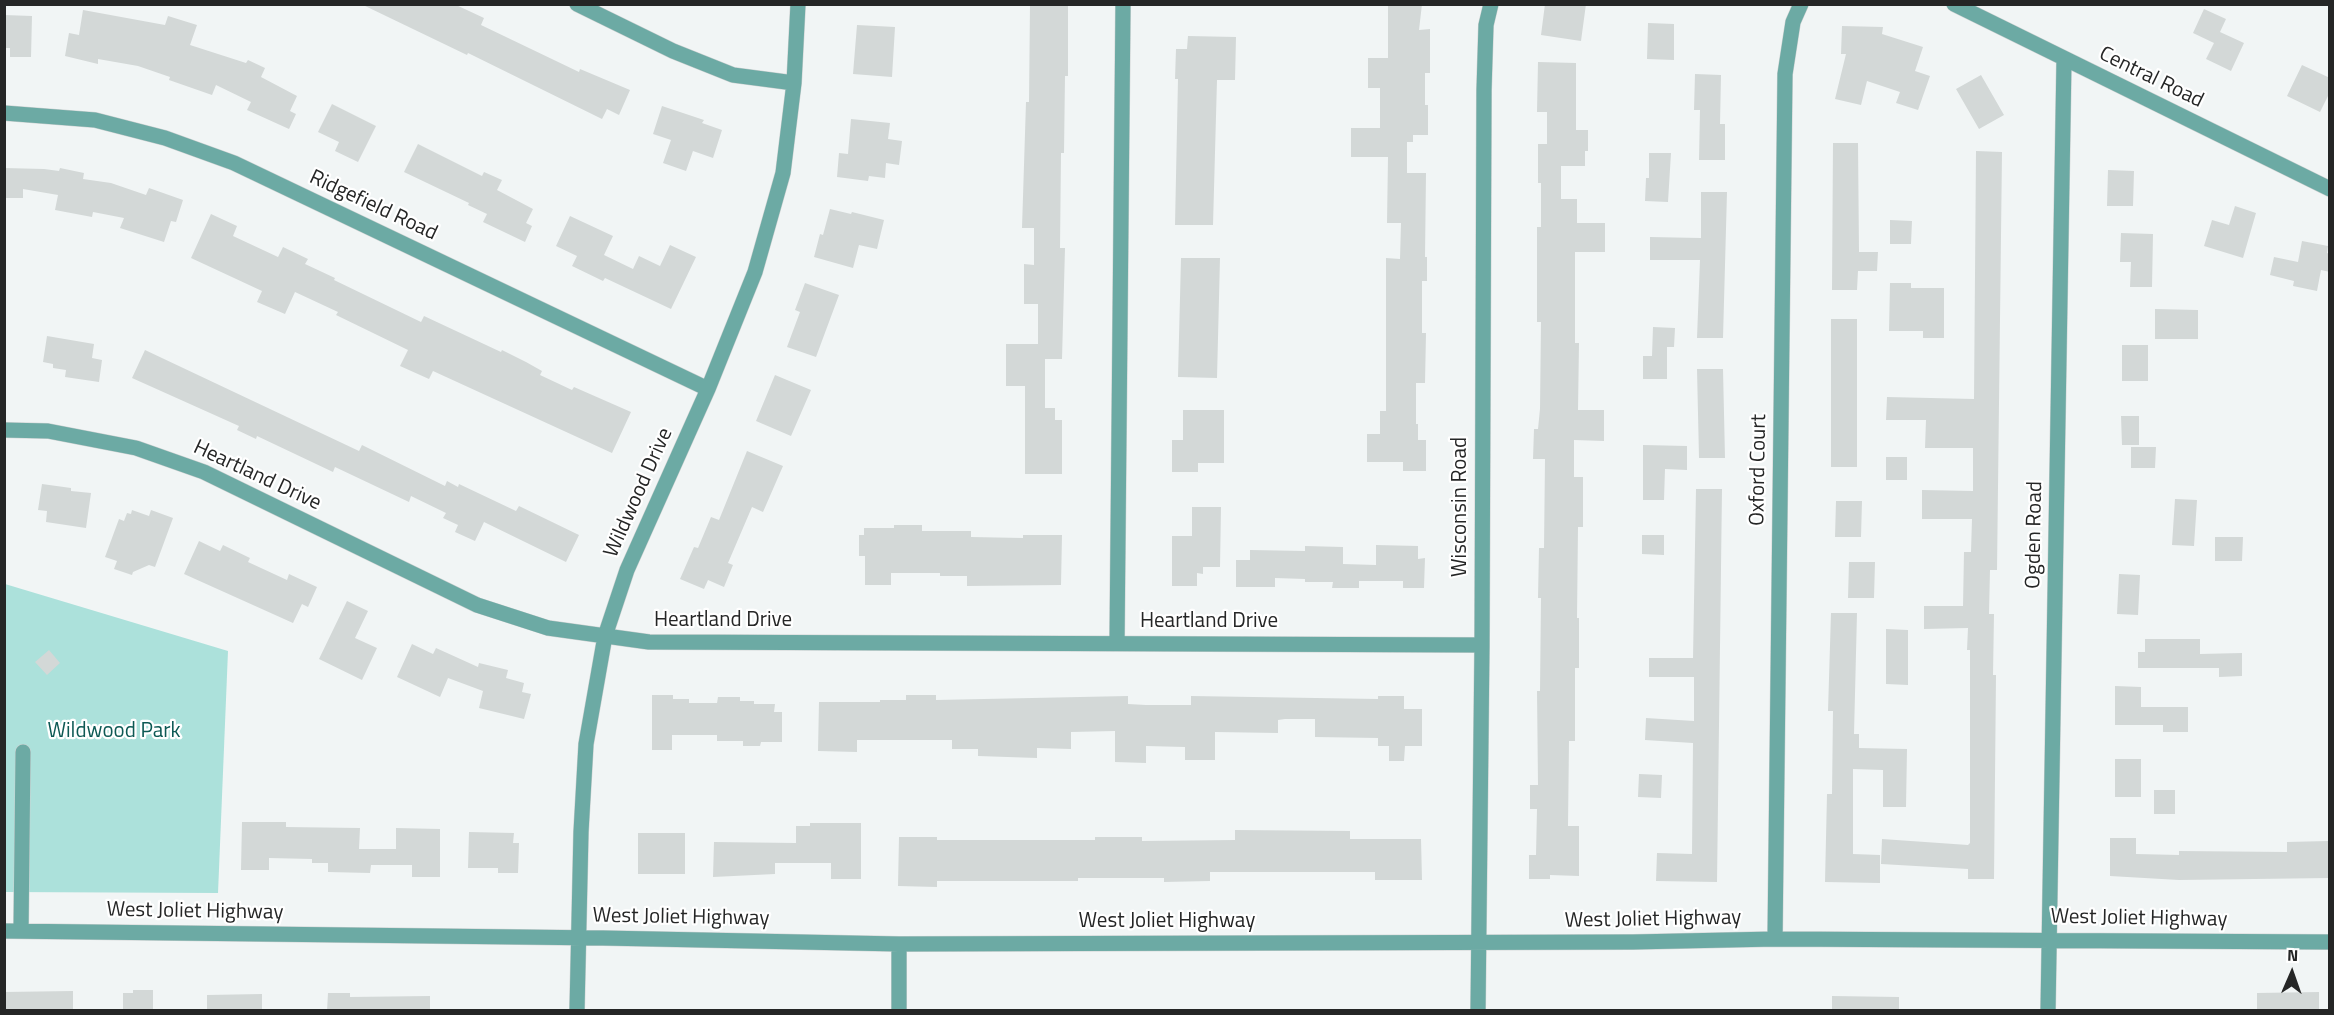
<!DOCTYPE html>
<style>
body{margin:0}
#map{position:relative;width:2334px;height:1015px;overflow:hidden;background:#f1f5f5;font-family:"Titillium Web",sans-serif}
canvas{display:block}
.frame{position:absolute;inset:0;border:6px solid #252626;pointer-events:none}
.north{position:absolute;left:2262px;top:943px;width:60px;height:60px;-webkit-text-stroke:4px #fff;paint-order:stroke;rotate:2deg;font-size:16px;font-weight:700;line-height:24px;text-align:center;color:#252626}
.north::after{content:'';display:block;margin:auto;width:21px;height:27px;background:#252626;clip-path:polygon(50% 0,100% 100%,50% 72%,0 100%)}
</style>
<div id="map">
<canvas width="2334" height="1015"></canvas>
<div class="frame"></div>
<div class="north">N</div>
</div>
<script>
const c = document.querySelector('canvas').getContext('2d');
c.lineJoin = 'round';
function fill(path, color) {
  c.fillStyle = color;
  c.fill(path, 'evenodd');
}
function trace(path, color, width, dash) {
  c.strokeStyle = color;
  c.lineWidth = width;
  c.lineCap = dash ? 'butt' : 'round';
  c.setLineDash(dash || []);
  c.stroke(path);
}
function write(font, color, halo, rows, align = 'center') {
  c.font = font + ' "Titillium Web",sans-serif';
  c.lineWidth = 4.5;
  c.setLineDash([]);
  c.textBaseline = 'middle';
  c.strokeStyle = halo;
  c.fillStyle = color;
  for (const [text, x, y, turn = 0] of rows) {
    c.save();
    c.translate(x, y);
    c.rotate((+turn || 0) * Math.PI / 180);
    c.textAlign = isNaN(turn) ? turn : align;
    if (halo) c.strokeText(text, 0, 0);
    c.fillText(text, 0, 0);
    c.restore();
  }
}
fill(new Path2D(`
 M 5,584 L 228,651 L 218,893 L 5,892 Z`), '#ace1db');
fill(new Path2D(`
 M 361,4 L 454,4 L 484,18 L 481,25 L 579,72 L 580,69 L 630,90 L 619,115 L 607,109 L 602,119 L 468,53 L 467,55 Z
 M 1030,4 L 1068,4 L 1068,76 L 1065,76 L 1064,153 L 1061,153 L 1060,248 L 1065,248 L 1062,359 L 1045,359 L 1045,408 L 1055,408 L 1055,420 L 1062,420 L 1062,474 L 1025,474 L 1025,386 L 1006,386 L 1006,344 L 1038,344 L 1038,304 L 1024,304 L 1024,264 L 1034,265 L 1034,228 L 1022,228 L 1026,102 L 1029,102 Z
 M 1388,4 L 1422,4 L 1419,30 L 1430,29 L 1430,73 L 1425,73 L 1425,105 L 1428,105 L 1428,135 L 1413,135 L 1413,142 L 1407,142 L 1407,173 L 1426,173 L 1425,257 L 1427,257 L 1427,281 L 1422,281 L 1422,333 L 1426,333 L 1425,383 L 1416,383 L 1416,424 L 1418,424 L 1418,440 L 1426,440 L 1426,471 L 1403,471 L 1403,462 L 1367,462 L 1367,434 L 1380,434 L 1380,411 L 1386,411 L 1386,258 L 1400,259 L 1401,223 L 1387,223 L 1388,157 L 1351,157 L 1351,128 L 1380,128 L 1380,88 L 1368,88 L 1368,58 L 1388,58 Z
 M 1545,4 L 1586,4 L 1581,41 L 1541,35 Z
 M 2204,9 L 2226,19 L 2220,32 L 2244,43 L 2231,71 L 2206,59 L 2214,43 L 2193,33 Z
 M 83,10 L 165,25 L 168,16 L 197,25 L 190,45 L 246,63 L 248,60 L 265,68 L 261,77 L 297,96 L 290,111 L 296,114 L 289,129 L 247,110 L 251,102 L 216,85 L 212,95 L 169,80 L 170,77 L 138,66 L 98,59 L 98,64 L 65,56 L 69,33 L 79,35 Z
 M 4,15 L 32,16 L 31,57 L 10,57 L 10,48 L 4,48 Z
 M 1648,23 L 1674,24 L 1674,60 L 1647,59 Z
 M 857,25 L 895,27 L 892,77 L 853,74 Z
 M 1842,26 L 1883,27 L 1882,34 L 1923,47 L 1915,71 L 1930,76 L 1918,110 L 1896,103 L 1900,92 L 1867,81 L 1861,105 L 1835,99 L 1846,54 L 1841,54 Z
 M 1188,36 L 1236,37 L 1235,80 L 1217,80 L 1213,225 L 1175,225 L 1178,79 L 1175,79 L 1176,49 L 1187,49 Z
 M 1538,62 L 1576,63 L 1576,130 L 1588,130 L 1588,151 L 1585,151 L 1585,166 L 1561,166 L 1561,199 L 1577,199 L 1577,223 L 1605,223 L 1605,252 L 1575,252 L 1575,343 L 1579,343 L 1578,410 L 1604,410 L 1604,441 L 1574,440 L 1574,477 L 1583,477 L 1583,527 L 1578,527 L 1577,618 L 1579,618 L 1579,668 L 1575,668 L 1575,741 L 1569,741 L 1568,826 L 1579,826 L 1579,876 L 1550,875 L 1550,879 L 1529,879 L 1529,855 L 1536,855 L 1537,809 L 1530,809 L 1530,785 L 1538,785 L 1537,691 L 1540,691 L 1541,598 L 1538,598 L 1539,548 L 1544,548 L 1545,459 L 1533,459 L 1534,429 L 1538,429 L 1540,409 L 1541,322 L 1537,322 L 1537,227 L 1541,227 L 1541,183 L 1538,183 L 1538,144 L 1547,144 L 1547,112 L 1537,112 Z
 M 2302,65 L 2330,78 L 2330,92 L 2320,112 L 2287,96 Z
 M 1695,74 L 1721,75 L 1720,124 L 1725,124 L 1725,160 L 1699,160 L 1700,110 L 1694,110 Z
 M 1981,75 L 2004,115 L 1979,129 L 1956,89 Z
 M 332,104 L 376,126 L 358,162 L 335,151 L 339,142 L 318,132 Z
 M 662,106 L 704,120 L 702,123 L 722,130 L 713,158 L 693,151 L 686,171 L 663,163 L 671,140 L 653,134 Z
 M 851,119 L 890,123 L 888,139 L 902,141 L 899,165 L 886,163 L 885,178 L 869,176 L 868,181 L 837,177 L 839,153 L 848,154 Z
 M 1833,143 L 1858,143 L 1859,252 L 1878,252 L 1877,271 L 1858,271 L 1857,290 L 1832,290 Z
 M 418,144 L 482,176 L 484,172 L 502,180 L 497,190 L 533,209 L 526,223 L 532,226 L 525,242 L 483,222 L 487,214 L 468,205 L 469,203 L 404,172 Z
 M 1976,151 L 2002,152 L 1997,570 L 1990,570 L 1989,614 L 1994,614 L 1993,675 L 1996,675 L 1994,879 L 1968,879 L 1968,869 L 1881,864 L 1882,839 L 1968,845 L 1970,843 L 1970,650 L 1967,650 L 1968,628 L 1924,629 L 1924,606 L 1963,606 L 1964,552 L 1971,552 L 1972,519 L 1922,519 L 1922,490 L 1973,491 L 1973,448 L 1925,448 L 1926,420 L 1886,420 L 1887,397 L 1974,399 Z
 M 1649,153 L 1671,153 L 1668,202 L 1645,201 L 1646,178 L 1649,178 Z
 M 4,168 L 44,169 L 59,171 L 60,168 L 84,173 L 83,179 L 111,183 L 146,195 L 149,188 L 183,200 L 176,222 L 171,221 L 164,242 L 120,228 L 124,218 L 93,212 L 92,217 L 55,210 L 58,195 L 23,189 L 23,198 L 4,198 Z
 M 2108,170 L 2134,171 L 2133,206 L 2107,206 Z
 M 1701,192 L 1727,192 L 1723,338 L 1697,338 L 1700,260 L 1650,260 L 1650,237 L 1701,238 Z
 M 2235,206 L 2256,213 L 2243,258 L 2204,246 L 2212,220 L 2229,225 Z
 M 830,209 L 851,214 L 852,212 L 884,220 L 877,249 L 859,245 L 853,268 L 814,257 L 820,234 L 823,235 Z
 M 211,214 L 237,226 L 233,236 L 278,257 L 283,247 L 308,259 L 305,264 L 335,278 L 334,280 L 421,322 L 424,316 L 501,352 L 502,350 L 526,362 L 542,371 L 540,375 L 572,390 L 574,387 L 631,412 L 612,453 L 433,371 L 429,379 L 400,366 L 408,350 L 336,315 L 338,312 L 295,292 L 285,314 L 257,302 L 262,291 L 191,258 Z
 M 570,216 L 613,236 L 604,255 L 633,269 L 639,256 L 660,266 L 670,245 L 696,257 L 671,309 L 605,278 L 603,281 L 572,266 L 577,256 L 556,246 Z
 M 1890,220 L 1912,221 L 1911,244 L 1890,244 Z
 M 2121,233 L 2153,234 L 2152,287 L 2130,287 L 2131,262 L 2120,262 Z
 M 2302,241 L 2328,246 L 2327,253 L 2330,254 L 2330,272 L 2321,270 L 2317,291 L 2293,286 L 2294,281 L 2270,275 L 2274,257 L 2298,262 Z
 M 1181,258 L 1220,258 L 1217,378 L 1178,377 Z
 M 805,283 L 839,295 L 816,357 L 787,347 L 800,312 L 795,310 Z
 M 1890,283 L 1911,283 L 1911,288 L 1944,288 L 1944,338 L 1923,338 L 1923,331 L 1889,331 Z
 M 2155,309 L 2198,310 L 2198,339 L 2155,339 Z
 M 1831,319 L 1857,319 L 1857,467 L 1831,467 Z
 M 1653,327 L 1675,328 L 1674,347 L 1667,347 L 1667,379 L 1643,379 L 1643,356 L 1652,356 Z
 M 47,336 L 94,344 L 92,358 L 102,360 L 99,382 L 65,377 L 66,370 L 53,368 L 53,364 L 43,362 Z
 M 2122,345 L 2148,345 L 2148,381 L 2122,381 Z
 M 145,350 L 359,451 L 362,445 L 445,486 L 447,481 L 458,487 L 459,484 L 516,511 L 519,506 L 579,535 L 566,562 L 484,522 L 475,541 L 455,532 L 458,525 L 443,518 L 446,513 L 411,496 L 409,502 L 335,467 L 333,472 L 257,436 L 256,439 L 237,430 L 239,426 L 132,378 Z
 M 1697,369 L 1723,369 L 1725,458 L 1699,458 Z
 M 775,375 L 811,390 L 791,436 L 756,421 Z
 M 1183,410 L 1224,410 L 1224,463 L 1198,463 L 1198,472 L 1172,472 L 1172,440 L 1183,440 Z
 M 2121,416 L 2139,416 L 2139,445 L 2122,445 Z
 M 1643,445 L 1687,446 L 1687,470 L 1665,469 L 1664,500 L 1643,500 Z
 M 2131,447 L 2156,447 L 2155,468 L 2131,468 Z
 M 747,451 L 783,466 L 763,512 L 752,507 L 728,563 L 733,565 L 724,587 L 708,580 L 704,589 L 680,579 L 694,547 L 698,548 L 711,517 L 719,520 Z
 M 1886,457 L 1907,457 L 1907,480 L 1886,480 Z
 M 42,484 L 71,488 L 71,491 L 91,493 L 86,528 L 46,522 L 47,511 L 38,510 Z
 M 1696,489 L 1722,489 L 1717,882 L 1656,881 L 1657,853 L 1692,854 L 1693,743 L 1645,740 L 1646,718 L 1694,721 L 1694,677 L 1649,677 L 1649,658 L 1693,658 Z
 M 2175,499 L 2197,500 L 2194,546 L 2172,545 Z
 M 1836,501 L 1862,501 L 1861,537 L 1835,537 Z
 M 1192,507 L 1221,507 L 1220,567 L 1203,567 L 1203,574 L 1197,573 L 1197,586 L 1172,586 L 1172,536 L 1192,536 Z
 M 132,510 L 149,516 L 151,510 L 173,518 L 155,567 L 149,565 L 133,572 L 132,575 L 114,569 L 117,561 L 105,557 L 119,519 L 124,521 L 127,513 L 131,514 Z
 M 894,525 L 922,525 L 922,531 L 971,531 L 971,537 L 1023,538 L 1023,535 L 1062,535 L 1061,585 L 967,586 L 967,576 L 940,576 L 940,573 L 891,573 L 891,585 L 865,585 L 865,556 L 859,556 L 859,535 L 864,535 L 864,528 L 894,528 Z
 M 1642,535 L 1664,535 L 1664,555 L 1642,554 Z
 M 2215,537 L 2243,537 L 2242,561 L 2215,561 Z
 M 199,541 L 220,551 L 223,545 L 250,558 L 248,562 L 287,580 L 289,574 L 317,587 L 308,607 L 302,604 L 293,623 L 184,574 Z
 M 1376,545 L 1418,546 L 1418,559 L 1425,558 L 1424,588 L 1403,588 L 1403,581 L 1359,581 L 1359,588 L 1332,588 L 1333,582 L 1305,582 L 1305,579 L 1275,578 L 1275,587 L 1236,587 L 1236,560 L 1250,560 L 1250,550 L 1305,551 L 1305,546 L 1343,547 L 1343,564 L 1376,565 Z
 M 1849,562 L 1875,562 L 1874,598 L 1848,598 Z
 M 2119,574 L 2140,575 L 2138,615 L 2117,614 Z
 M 347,601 L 368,611 L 355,638 L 377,648 L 362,680 L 319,659 Z
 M 1831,613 L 1857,613 L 1854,734 L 1859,734 L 1859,748 L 1907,749 L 1906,807 L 1883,807 L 1883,770 L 1853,769 L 1853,854 L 1880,855 L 1880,883 L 1825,882 L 1827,794 L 1832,794 L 1833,711 L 1828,711 Z
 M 1886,629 L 1908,630 L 1908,685 L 1886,684 Z
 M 2145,639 L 2200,639 L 2200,654 L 2242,653 L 2242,676 L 2219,677 L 2219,668 L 2138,668 L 2138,652 L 2145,652 Z
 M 412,644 L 433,654 L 436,648 L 478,667 L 479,663 L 508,670 L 506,678 L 524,683 L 522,692 L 531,694 L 524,719 L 479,708 L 483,691 L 448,678 L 440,697 L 397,677 Z
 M 49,650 L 60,663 L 47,675 L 35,662 Z
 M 2115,686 L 2141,687 L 2141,707 L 2188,707 L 2188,732 L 2163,732 L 2163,725 L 2115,725 Z
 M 652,695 L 673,695 L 673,699 L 689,699 L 689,703 L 717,703 L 718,697 L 740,697 L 740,701 L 754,701 L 754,704 L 775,704 L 774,712 L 782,712 L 782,742 L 761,742 L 760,746 L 743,746 L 743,741 L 717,741 L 717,735 L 672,735 L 672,750 L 652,750 Z
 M 906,695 L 936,695 L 936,700 L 1128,696 L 1128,704 L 1146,705 L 1191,705 L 1191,696 L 1378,699 L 1378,696 L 1404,696 L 1404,709 L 1422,709 L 1422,746 L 1405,746 L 1404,761 L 1389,761 L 1389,746 L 1378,746 L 1378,738 L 1315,737 L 1315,719 L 1285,719 L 1278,720 L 1278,733 L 1215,732 L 1215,760 L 1185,760 L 1185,747 L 1146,746 L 1146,763 L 1115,762 L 1115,731 L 1071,732 L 1071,749 L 1037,748 L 1037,758 L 978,756 L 978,749 L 952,749 L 952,740 L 857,740 L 857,752 L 818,751 L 819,702 L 880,702 L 880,700 L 906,700 Z
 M 2115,759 L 2141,759 L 2141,797 L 2115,797 Z
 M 1639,774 L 1662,775 L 1661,798 L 1638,797 Z
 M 2154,790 L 2175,790 L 2175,814 L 2154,814 Z
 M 242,822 L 286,822 L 286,827 L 360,828 L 359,849 L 396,849 L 396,828 L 440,829 L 440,877 L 412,877 L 412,865 L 371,865 L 370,873 L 328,872 L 328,863 L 312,863 L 312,859 L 269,858 L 269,870 L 241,870 Z
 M 810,823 L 861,823 L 861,879 L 831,879 L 831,863 L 775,863 L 775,874 L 713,877 L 714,842 L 796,843 L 796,826 L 810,826 Z
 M 1235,830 L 1350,831 L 1350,839 L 1421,839 L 1422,880 L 1375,880 L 1375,872 L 1210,872 L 1210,881 L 1164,882 L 1164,878 L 1078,878 L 1078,881 L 937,881 L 937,887 L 898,886 L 899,837 L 937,837 L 937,840 L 1095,840 L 1095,837 L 1142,837 L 1142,841 L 1235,840 Z
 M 469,832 L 514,833 L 513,843 L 519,843 L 518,873 L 498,873 L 498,868 L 468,868 Z
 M 638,833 L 685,833 L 685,874 L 638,874 Z
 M 2110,838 L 2136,838 L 2136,854 L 2179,855 L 2179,851 L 2287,852 L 2287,842 L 2328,841 L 2329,878 L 2179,880 L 2110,876 Z
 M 133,990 L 153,990 L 153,1011 L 123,1011 L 123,993 L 133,993 Z
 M 73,991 L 73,1011 L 4,1011 L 4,992 Z
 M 2319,992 L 2319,1011 L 2257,1011 L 2257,993 Z
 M 328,993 L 350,993 L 350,997 L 430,996 L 430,1011 L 327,1011 Z
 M 262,994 L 262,1011 L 207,1011 L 207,995 Z
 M 1832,996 L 1899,997 L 1899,1011 L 1832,1011 Z`), '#d3d8d7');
const minor = new Path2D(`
 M 577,4 L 673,51 L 733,75 L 794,83
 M 1954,4 L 2330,189
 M 4,113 L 95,120 L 165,138 L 234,163 L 708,389
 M 4,430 L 48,431 L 136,448 L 204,472 L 477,605 L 548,628 L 649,642 L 1482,645
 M 1117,643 L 1123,4
 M 4,931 L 603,938 L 899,944 L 1633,942 L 1775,939 L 2330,942
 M 21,931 L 23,752
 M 1775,939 L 1785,74 L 1793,22 L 1801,4
 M 577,1010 L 581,832 L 586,744 L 605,636 L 627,570 L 708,389 L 755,272 L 783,173 L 794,83 L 798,4
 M 899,1010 L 899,944
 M 1478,1010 L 1482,645 L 1484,90 L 1486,25 L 1491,4
 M 2048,1010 L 2064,60`);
trace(minor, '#ccd0d0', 16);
trace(minor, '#6caaa4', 15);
write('21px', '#252626', '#fff', [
 ["Central Road",2151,78,26],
 ["Ridgefield Road",373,206,25],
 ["Oxford Court",1759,470,-89],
 ["Heartland Drive",257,476,25],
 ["Wildwood Drive",639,493,-66],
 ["Wisconsin Road",1461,507,-90],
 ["Ogden Road",2035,535,-89],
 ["Heartland Drive",723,621],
 ["Heartland Drive",1209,622],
 ["West Joliet Highway",195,912,1],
 ["West Joliet Highway",681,918,1],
 ["West Joliet Highway",2139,919,1],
 ["West Joliet Highway",1653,920,-1],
 ["West Joliet Highway",1167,922]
]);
write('21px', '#0d5954', '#fff', [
 ["Wildwood Park",114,732]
]);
</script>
